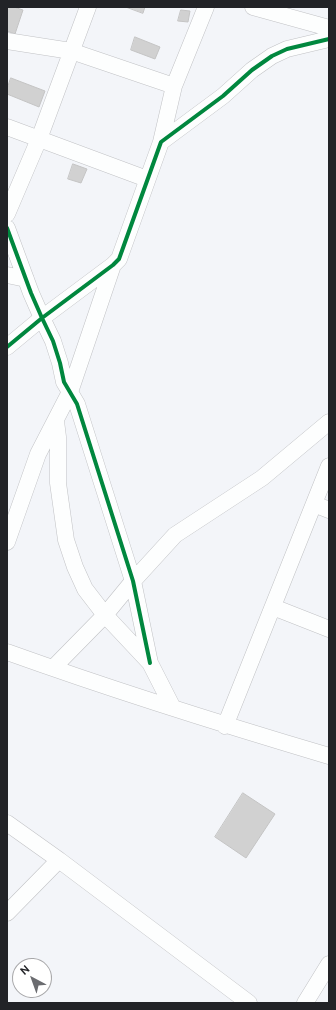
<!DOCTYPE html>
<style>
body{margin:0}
#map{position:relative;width:336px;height:1010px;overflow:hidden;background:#f3f5f9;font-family:Ubuntu,sans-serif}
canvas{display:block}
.frame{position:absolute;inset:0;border:8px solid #222327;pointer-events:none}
.north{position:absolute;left:12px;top:958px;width:40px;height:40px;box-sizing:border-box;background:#fff;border:1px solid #a7a7a9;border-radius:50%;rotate:319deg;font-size:11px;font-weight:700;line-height:16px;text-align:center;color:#222327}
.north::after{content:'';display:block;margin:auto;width:14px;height:18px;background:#6b6c70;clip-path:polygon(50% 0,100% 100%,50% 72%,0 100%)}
</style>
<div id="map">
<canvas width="336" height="1010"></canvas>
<div class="frame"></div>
<div class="north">N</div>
</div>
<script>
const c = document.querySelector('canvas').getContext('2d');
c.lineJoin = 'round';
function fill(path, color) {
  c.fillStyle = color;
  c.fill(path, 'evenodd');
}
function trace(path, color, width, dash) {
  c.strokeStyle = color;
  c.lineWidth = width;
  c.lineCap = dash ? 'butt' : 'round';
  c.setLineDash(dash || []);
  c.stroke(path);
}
const building = new Path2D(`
 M 7,7 L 14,7 L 23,10 L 15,34 L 7,31 Z
 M 126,7 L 145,7 L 143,13 Z
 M 181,10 L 190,11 L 188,22 L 178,21 Z
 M 135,37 L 160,47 L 155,59 L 131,50 Z
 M 11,78 L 45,91 L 39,107 L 7,94 L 7,89 Z
 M 73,164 L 87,169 L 81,183 L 68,179 Z
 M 243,793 L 275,814 L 246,858 L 215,837 Z`);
fill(building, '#d1d1d1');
trace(building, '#c4c4c4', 1);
const minor = new Path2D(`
 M 253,7 L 329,28
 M 7,41 L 71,51 L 174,86
 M 7,127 L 147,179
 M 161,142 L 174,86 L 206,7
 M 7,214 L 39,139 L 88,7
 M 7,228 L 31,293 L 42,318 L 53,341 L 60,363 L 64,382 L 77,404 L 133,581 L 150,663
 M 7,275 L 26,279
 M 7,347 L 42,318 L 113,265 L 119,259 L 161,142 L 223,96 L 252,70 L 272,56 L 287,49 L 329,39
 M 314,504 L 329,510
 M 7,542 L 38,454 L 70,392 L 113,265
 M 273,607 L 329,629
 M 7,652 C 113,690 221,724 329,756
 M 53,668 L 105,615 L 85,589 L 75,567 L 66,540 L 58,483 L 58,437 L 56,421
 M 173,708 L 150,663 L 105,615 L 133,581 L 175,535 L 262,478 L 329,422
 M 225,726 L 329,466
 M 7,823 L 59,860 L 249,1003
 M 7,913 L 59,860
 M 305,1003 L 329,964`);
trace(minor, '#c1c2c5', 17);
trace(minor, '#fdfefe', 16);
trace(new Path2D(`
 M 7,228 L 31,293 L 42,318 L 53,341 L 60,363 L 64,382 L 77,404 L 133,581 L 150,663
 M 7,347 L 42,318 L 113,265 L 119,259 L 161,142 L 223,96 L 252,70 L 272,56 L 287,49 L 329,39`), '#00873e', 4);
</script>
